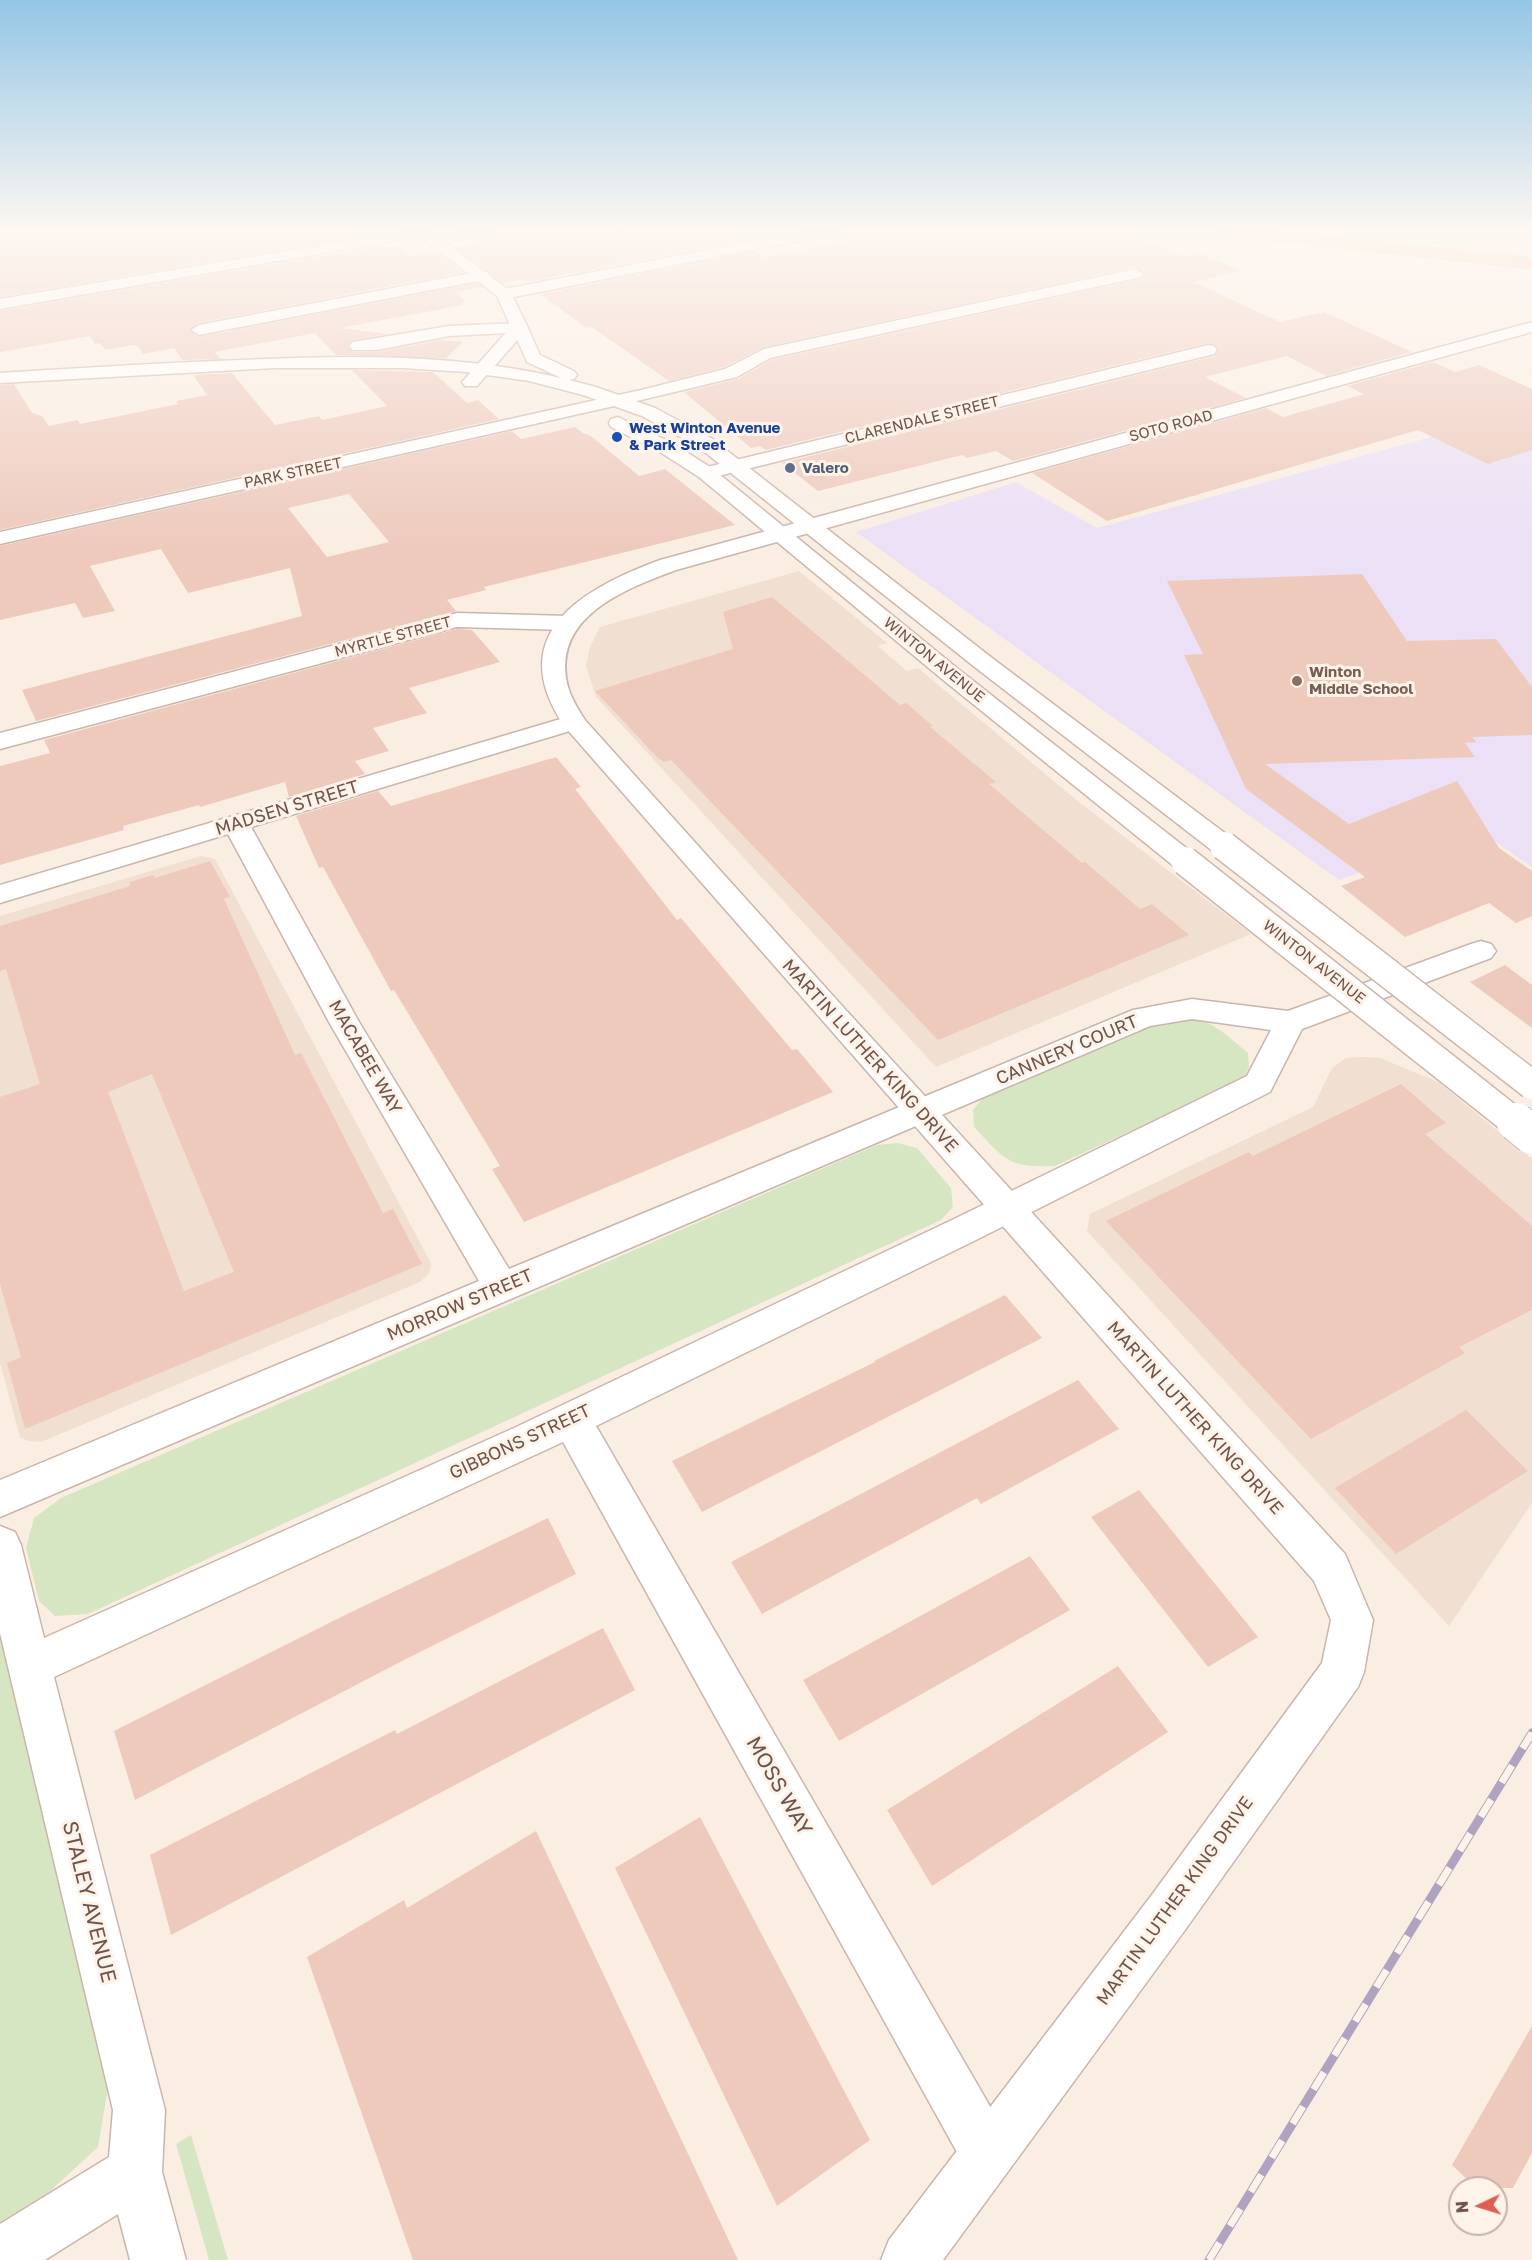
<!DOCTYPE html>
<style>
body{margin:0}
#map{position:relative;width:1532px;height:2260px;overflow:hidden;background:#faeee3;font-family:"Golos Text",sans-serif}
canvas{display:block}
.north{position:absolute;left:1448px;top:2176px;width:60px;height:60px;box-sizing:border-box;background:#fef3e9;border:2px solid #c5b3aa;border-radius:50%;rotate:266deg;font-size:16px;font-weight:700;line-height:24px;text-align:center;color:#70544b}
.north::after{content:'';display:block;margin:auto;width:21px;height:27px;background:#dc5f51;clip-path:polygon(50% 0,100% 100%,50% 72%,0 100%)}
</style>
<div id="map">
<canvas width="1532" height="2260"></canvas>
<div class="north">N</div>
</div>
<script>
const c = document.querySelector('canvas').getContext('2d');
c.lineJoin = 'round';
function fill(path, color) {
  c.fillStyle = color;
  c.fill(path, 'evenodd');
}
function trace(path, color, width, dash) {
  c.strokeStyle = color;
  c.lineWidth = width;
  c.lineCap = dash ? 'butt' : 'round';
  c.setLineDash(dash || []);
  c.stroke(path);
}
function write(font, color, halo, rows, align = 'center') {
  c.font = font + ' "Golos Text",sans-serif';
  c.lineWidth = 6;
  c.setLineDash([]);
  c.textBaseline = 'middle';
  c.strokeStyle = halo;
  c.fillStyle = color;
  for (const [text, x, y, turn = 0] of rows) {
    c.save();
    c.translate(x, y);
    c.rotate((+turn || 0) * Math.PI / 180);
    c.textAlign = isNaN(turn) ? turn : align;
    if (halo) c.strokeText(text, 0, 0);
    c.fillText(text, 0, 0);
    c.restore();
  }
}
fill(new Path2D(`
 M 799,571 L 887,643 L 878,646 L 907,671 L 918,668 L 1079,802 L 1251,934 L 936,1067 L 596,697 L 586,666 L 590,647 L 600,627 Z
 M 201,856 L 215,859 L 431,1263 L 430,1272 L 420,1282 L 41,1442 L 28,1441 L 20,1437 L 0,1363 L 0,916 Z
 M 1363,1057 L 1380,1058 L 1438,1082 L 1532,1159 L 1532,1503 L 1449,1626 L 1087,1231 L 1090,1214 L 1313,1107 L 1332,1068 L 1346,1058 Z`), '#f1dfd2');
fill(new Path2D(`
 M 1532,420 L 1532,867 L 1478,830 L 1339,880 L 856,532 L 1016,482 L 1097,528 L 1472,426 Z`), '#ebe0f6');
fill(new Path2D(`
 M 1174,1017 C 1209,1016 1223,1032 1248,1053 L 1249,1066 L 1244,1079 L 1055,1166 C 1008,1168 1005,1160 974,1127 L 973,1110 L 982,1099 Z
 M 898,1143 L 917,1148 L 951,1188 L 953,1207 L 941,1220 L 88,1614 L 55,1616 L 39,1601 L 26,1548 L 34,1518 L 61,1498 L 877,1145 Z
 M 0,1638 L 108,2088 L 98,2147 L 48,2193 L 0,2222 Z
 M 191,2135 L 228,2260 L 209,2260 L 176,2144 Z`), '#d6e6c3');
fill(new Path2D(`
 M 109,231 L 274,231 L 279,235 L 314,231 L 364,231 L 369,235 L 0,297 L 0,238 L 31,233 L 37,238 L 67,233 L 70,237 Z
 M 531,231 L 617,231 L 625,236 L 641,234 L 646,237 L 698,231 L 702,233 L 724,231 L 741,241 L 527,282 L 522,279 L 503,283 L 455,247 L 480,242 L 477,240 Z
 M 851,231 L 1127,231 L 1184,256 L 1200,253 L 1241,271 L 1193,282 L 1280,322 L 1324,312 L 1412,352 L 1326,376 L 1287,356 L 1205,377 L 1246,398 L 1013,461 L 996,451 L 967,458 L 962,455 L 818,491 L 782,463 L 1215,356 L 1219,349 L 1214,344 L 1207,343 L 766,450 L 760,446 L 751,448 L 684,392 L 738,379 L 771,360 L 1141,279 L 1145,274 L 1135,267 L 764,347 L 724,367 L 669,381 L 592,327 L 586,328 L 541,294 L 756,251 L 765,257 L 850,240 Z
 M 397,245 L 409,256 L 436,251 L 463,272 L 199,323 L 189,331 L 199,337 L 477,283 L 482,287 L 455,292 L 466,302 L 461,302 L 464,305 L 340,328 L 388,334 L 352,340 L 347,346 L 352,352 L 377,352 L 441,340 L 463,342 L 446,358 L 336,355 L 315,333 L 215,352 L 221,359 L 182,360 L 174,348 L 143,354 L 138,346 L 134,345 L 105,350 L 100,343 L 95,344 L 90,336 L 0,352 L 0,311 L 380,246 L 382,248 Z
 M 1433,362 L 1455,372 L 1479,365 L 1532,389 L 1532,450 L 1488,464 L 1418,430 L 1107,521 L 1032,473 L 1266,408 L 1283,417 L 1364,394 L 1347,386 Z
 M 352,370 L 433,372 L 467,403 L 478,400 L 499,419 L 0,530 L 0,385 L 14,384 L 32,413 L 42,416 L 49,426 L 78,420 L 80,424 L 178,404 L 176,401 L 207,395 L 193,375 L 232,373 L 275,425 L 319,416 L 322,420 L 387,406 Z
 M 575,427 L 583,433 L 591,436 L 639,476 L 665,469 L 735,525 L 484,587 L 486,590 L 447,600 L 456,611 L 36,721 L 22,690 L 302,616 L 290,568 L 188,593 L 161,549 L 90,566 L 115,611 L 83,618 L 75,603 L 0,620 L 0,546 L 512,431 L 521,439 ZM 349,494 L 389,542 L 327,557 L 288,508 Z
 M 1362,574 L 1407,641 L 1496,639 L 1532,687 L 1532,735 L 1472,737 L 1476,742 L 1465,743 L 1475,757 L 1265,764 L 1349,824 L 1457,781 L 1499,848 L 1532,871 L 1532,916 L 1516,923 L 1489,903 L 1405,937 L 1341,886 L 1365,877 L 1246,789 L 1184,655 L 1203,654 L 1167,581 Z
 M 772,597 L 900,705 L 906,703 L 933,726 L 930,727 L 996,782 L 989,784 L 1082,863 L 1085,862 L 1140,909 L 1152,904 L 1189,935 L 938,1040 L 671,760 L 664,762 L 657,757 L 595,691 L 733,649 L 723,612 Z
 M 457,629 L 472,630 L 500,662 L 409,688 L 427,713 L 373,728 L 389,751 L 355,761 L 365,774 L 289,797 L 285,782 L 200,807 L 199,805 L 123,826 L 124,830 L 0,865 L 0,766 L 50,753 L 44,740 Z
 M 556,757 L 581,787 L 575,789 L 677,920 L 681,918 L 792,1050 L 797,1049 L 833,1092 L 524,1222 L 492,1169 L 500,1166 L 394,990 L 391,991 L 323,867 L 319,868 L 296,816 L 378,791 L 391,806 Z
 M 210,861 L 230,897 L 224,899 L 295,1055 L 301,1053 L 383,1213 L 393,1209 L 422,1264 L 25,1429 L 7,1363 L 21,1357 L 0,1284 L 0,1097 L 40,1084 L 6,969 L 0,971 L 0,926 L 130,886 L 130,882 L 153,875 L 155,878 ZM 152,1074 L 234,1272 L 184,1291 L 108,1092 Z
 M 1505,965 L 1532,985 L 1532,1028 L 1470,982 Z
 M 1401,1084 L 1446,1123 L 1425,1134 L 1532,1226 L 1532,1310 L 1459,1347 L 1465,1353 L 1311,1439 L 1106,1221 L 1249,1152 L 1253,1156 Z
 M 1005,1295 L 1042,1338 L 702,1512 L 672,1461 L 875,1362 L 874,1361 Z
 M 1078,1380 L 1119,1429 L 981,1504 L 977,1498 L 762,1614 L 731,1562 Z
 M 1466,1410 L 1528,1471 L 1396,1554 L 1335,1488 Z
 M 1139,1490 L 1258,1637 L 1208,1667 L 1091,1517 Z
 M 548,1518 L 576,1574 L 404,1660 L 135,1800 L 114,1731 L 343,1616 Z
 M 1030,1556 L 1070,1610 L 839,1741 L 803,1680 Z
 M 603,1628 L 635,1690 L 171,1935 L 150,1855 L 395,1730 L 397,1734 Z
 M 1118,1666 L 1168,1732 L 932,1886 L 887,1810 Z
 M 700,1817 L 870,2140 L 777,2206 L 615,1868 Z
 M 536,1831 L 738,2260 L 413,2260 L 307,1957 L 404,1900 L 407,1908 Z
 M 1532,2026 L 1532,2153 L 1513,2188 L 1476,2188 L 1452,2165 Z`), '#eecabd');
const minor = new Path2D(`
 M 405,231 L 430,232 L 423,236 L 0,309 L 0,299 Z
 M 463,231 L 493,231 L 486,235 L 434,245 L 426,240 L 429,237 Z
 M 807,231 L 834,231 L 827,235 L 504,299 L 496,294 L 504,289 Z
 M 1135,269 L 1143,274 L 1141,277 L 770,358 L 737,377 L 641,400 L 0,544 L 0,532 L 641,390 L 725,369 L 764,349 Z
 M 482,271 L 488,273 L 490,276 L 488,279 L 199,335 L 191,330 L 199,325 Z
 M 520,323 L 526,324 L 528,328 L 526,332 L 449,336 L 377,350 L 352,350 L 349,346 L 352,342 L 449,326 Z
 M 1208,345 L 1214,346 L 1217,350 L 1214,354 L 706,479 L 699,477 L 696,473 L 699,469 Z
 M 457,613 L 569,616 L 577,618 L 580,623 L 577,628 L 569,630 L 457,627 L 0,749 L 0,733 Z
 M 574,715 L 583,717 L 586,722 L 583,727 L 251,827 L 359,1022 L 509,1269 L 1133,1010 L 1192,999 L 1288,1011 L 1471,944 L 1481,941 L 1491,944 L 1496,951 L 1491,958 L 1302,1029 L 1270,1092 L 978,1239 L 596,1426 L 1006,2134 L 1014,2153 L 1006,2172 L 987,2180 L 968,2172 L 563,1442 L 54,1677 L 165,2110 L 162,2172 L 186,2260 L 130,2260 L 118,2214 L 45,2260 L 0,2260 L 0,2224 L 109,2157 L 113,2110 L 0,1633 L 0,1526 L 15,1532 L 21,1545 L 44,1638 L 514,1428 L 954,1219 L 1247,1076 L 1271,1030 L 1192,1019 L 1150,1026 L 0,1517 L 0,1480 L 479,1281 L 329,1022 L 228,834 L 0,903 L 0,885 Z`);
const tertiary = new Path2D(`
 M 414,231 L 430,231 L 510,291 L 528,328 L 477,386 L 465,386 L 462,382 L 511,327 L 497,296 Z
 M 1532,322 L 1532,332 L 676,570 C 622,590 548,619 569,690 C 572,700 579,710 584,719 L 844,1008 L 1345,1554 L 1373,1620 L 1364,1672 L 1358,1687 L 1185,1930 L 943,2260 L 881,2260 L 889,2240 L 1151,1896 L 1322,1663 L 1331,1620 L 1314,1581 L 565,727 C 502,635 581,589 660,560 Z`);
const secondary = new Path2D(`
 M 520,323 L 528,328 L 540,355 L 574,371 L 577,375 L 574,379 L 569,380 L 596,387 L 655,408 L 711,438 L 992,658 L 1234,840 L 1238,846 L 1234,852 L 1224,854 L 1214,852 L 976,668 L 697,446 L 642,416 L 583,395 L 529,381 L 466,372 L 402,368 L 275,368 L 0,383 L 0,373 C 80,368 160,363 240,360 C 347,355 456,353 561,378 L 527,362 L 512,328 Z
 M 618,417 L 674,444 L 713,469 L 958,669 L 1195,855 L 1199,861 L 1195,867 L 1185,869 L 1175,867 L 942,679 L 699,477 L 660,452 L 611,427 L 609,423 L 611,419 Z`);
const primary = new Path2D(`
 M 1222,231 L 1267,231 L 1532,258 L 1532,268 L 1229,235 Z`);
trace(minor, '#cab5ab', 3);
trace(tertiary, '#cab5ab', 3);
trace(secondary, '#cfb7ab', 3);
trace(primary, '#d7cfcd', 3);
fill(minor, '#fff');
fill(tertiary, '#fff');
fill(secondary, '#fff');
fill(primary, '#f4cba0');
const rail = new Path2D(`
 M 1209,2260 L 1532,1733`);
trace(rail, '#b0a3c2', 9);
trace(rail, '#fef3e9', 7, [20]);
const secondaryBridgeFar1 = new Path2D(`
 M 1224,846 L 1532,1085
 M 1185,861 L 1517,1124`);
const secondaryBridge = new Path2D(`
 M 1516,1122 L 1532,1135`);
trace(secondaryBridgeFar1, '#cfb7ab', 31, []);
trace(secondaryBridge, '#cfb7ab', 40, []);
trace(secondaryBridgeFar1, '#fff', 28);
trace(secondaryBridge, '#fff', 38);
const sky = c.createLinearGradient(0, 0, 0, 547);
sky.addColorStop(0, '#95c6e6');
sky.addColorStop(0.42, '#fdf7f2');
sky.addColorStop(1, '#fdf7f200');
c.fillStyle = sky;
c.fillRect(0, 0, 1532, 547);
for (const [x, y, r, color] of [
 [617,437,6,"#1a4fb4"],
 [790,468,6,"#5c6f8a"],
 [1297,681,6,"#8d6e63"]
]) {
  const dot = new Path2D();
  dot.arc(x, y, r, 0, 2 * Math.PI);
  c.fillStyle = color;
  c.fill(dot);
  trace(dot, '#fef3e9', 2);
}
write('15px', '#70544b', '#fef3e9', [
 ["CLARENDALE STREET",922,420,-14],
 ["SOTO ROAD",1171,426,-15],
 ["PARK STREET",293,473,-12],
 ["MYRTLE STREET",393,637,-15],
 ["WINTON AVENUE",934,660,39],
 ["WINTON AVENUE",1314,962,38]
]);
write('bold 15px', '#164399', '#fef3e9', [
 ["West Winton Avenue",629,428],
 ["& Park Street",629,445]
], 'left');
write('bold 15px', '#4e5e75', '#fef3e9', [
 ["Valero",802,468]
], 'left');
write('bold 15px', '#785e54', '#fef3e9', [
 ["Winton",1309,672],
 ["Middle School",1309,689]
], 'left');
write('18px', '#70544b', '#fef3e9', [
 ["MADSEN STREET",287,808,-17],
 ["CANNERY COURT",1067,1050,-23],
 ["MARTIN LUTHER KING DRIVE",870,1056,48],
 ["MACABEE WAY",365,1057,60],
 ["MORROW STREET",460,1305,-23],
 ["MARTIN LUTHER KING DRIVE",1195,1418,48],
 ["GIBBONS STREET",520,1442,-25],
 ["MARTIN LUTHER KING DRIVE",1175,1901,-54]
]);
write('21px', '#70544b', '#fef3e9', [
 ["MOSS WAY",779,1786,60],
 ["STALEY AVENUE",89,1902,76]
]);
</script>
